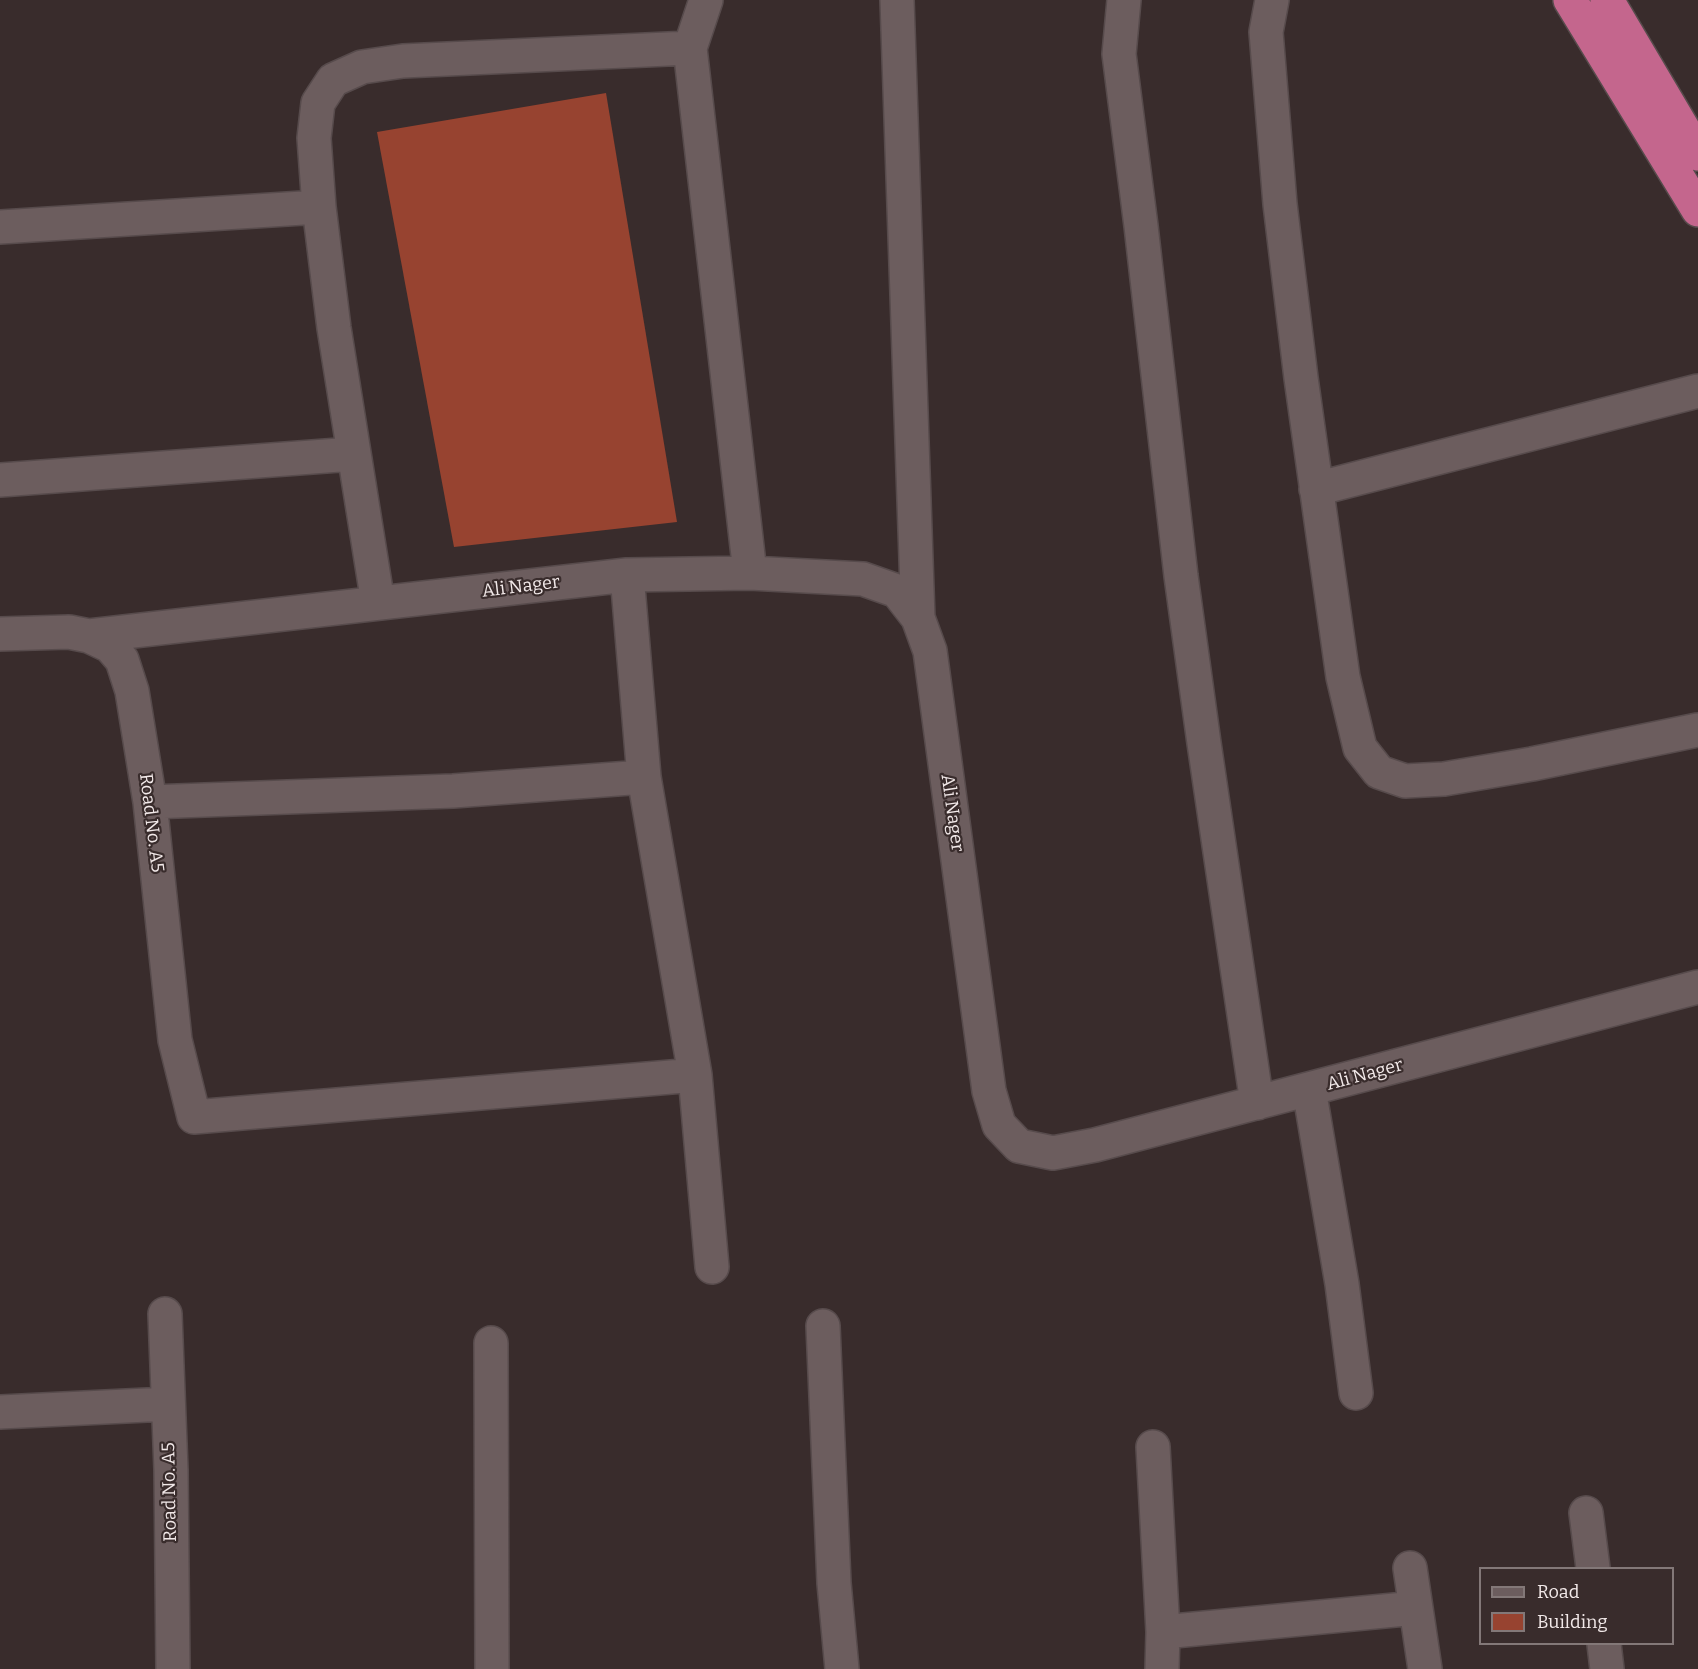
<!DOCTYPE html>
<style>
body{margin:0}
#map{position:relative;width:1698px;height:1669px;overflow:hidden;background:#392c2c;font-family:Bitter,serif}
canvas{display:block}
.legend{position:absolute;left:1479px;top:1567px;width:195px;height:78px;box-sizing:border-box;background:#392c2c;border:2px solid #837878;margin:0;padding:8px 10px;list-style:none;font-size:18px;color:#f2e9e9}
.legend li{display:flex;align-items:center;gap:12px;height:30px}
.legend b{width:30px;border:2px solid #837878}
</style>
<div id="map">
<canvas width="1698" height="1669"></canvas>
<ul class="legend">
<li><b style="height:8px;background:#6c5d5e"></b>Road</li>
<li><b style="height:16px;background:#974330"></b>Building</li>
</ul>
</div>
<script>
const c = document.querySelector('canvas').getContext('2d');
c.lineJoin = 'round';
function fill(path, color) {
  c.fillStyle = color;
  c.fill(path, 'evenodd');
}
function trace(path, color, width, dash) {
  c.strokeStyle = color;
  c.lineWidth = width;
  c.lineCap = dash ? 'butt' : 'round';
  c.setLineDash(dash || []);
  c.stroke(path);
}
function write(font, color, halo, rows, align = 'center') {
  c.font = font + ' Bitter,serif';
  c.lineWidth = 4.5;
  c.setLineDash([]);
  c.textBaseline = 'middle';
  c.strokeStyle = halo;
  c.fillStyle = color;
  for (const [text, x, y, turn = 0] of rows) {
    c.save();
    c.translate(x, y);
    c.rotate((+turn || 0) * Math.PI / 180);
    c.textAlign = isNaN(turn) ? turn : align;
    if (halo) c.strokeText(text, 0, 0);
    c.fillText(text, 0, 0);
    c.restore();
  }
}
fill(new Path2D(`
 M 606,93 L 677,522 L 454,547 L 377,132 Z`), '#974330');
const minor = new Path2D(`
 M 706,0 L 690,48 L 750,573
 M 897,0 L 918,618
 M 1124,0 L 1119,54 L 1141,226 L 1181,576 L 1204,743 L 1257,1103
 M 1272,0 L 1266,32 L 1280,204 L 1301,378 L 1343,677 L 1360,748 L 1379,772 L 1405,781 L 1444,779 L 1532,764 L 1698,730
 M 0,227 L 319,207
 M 0,480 L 353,454
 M 1316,489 L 1698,391
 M 378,603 L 334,328 L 319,207 L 314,138 L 318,103 L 333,80 L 362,67 L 403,61 L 690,48
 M 0,634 L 69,632 L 89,636 L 110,646 L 122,660 L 132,691 L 150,802 L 175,1040 L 194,1117 L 695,1075 L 644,777 L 627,575
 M 89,636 L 627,575 L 750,573 L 863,579 L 897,591 L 918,618 L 930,651 L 989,1091 L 999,1125 L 1019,1146 L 1053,1153 L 1095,1145 L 1698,987
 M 150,802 L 453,791 L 644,777
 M 695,1075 L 712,1267
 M 1309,1089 L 1342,1284 L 1356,1393
 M 165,1314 L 171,1470 L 173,1669
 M 823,1326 L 834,1583 L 842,1669
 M 491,1343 L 492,1669
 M 0,1412 L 168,1404
 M 1153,1447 L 1163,1632 L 1162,1669
 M 1586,1513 L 1593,1568
 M 1410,1568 L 1425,1669
 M 1163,1632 L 1416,1608
 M 1604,1644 L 1607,1669`);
const trunk = new Path2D(`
 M 1570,0 L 1698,210
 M 1607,0 L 1698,154`);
trace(minor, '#574b4c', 36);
trace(trunk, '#574b4c', 36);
trace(minor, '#6c5d5e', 33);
trace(trunk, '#c4668d', 33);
write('18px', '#f2e9e9', '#392c2c', [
 ["Ali Nager",521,587,-7],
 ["Ali Nager",952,813,82],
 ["Road No. A5",151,823,83],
 ["Ali Nager",1365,1075,-15],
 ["Road No. A5",170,1492,-91]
]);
</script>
